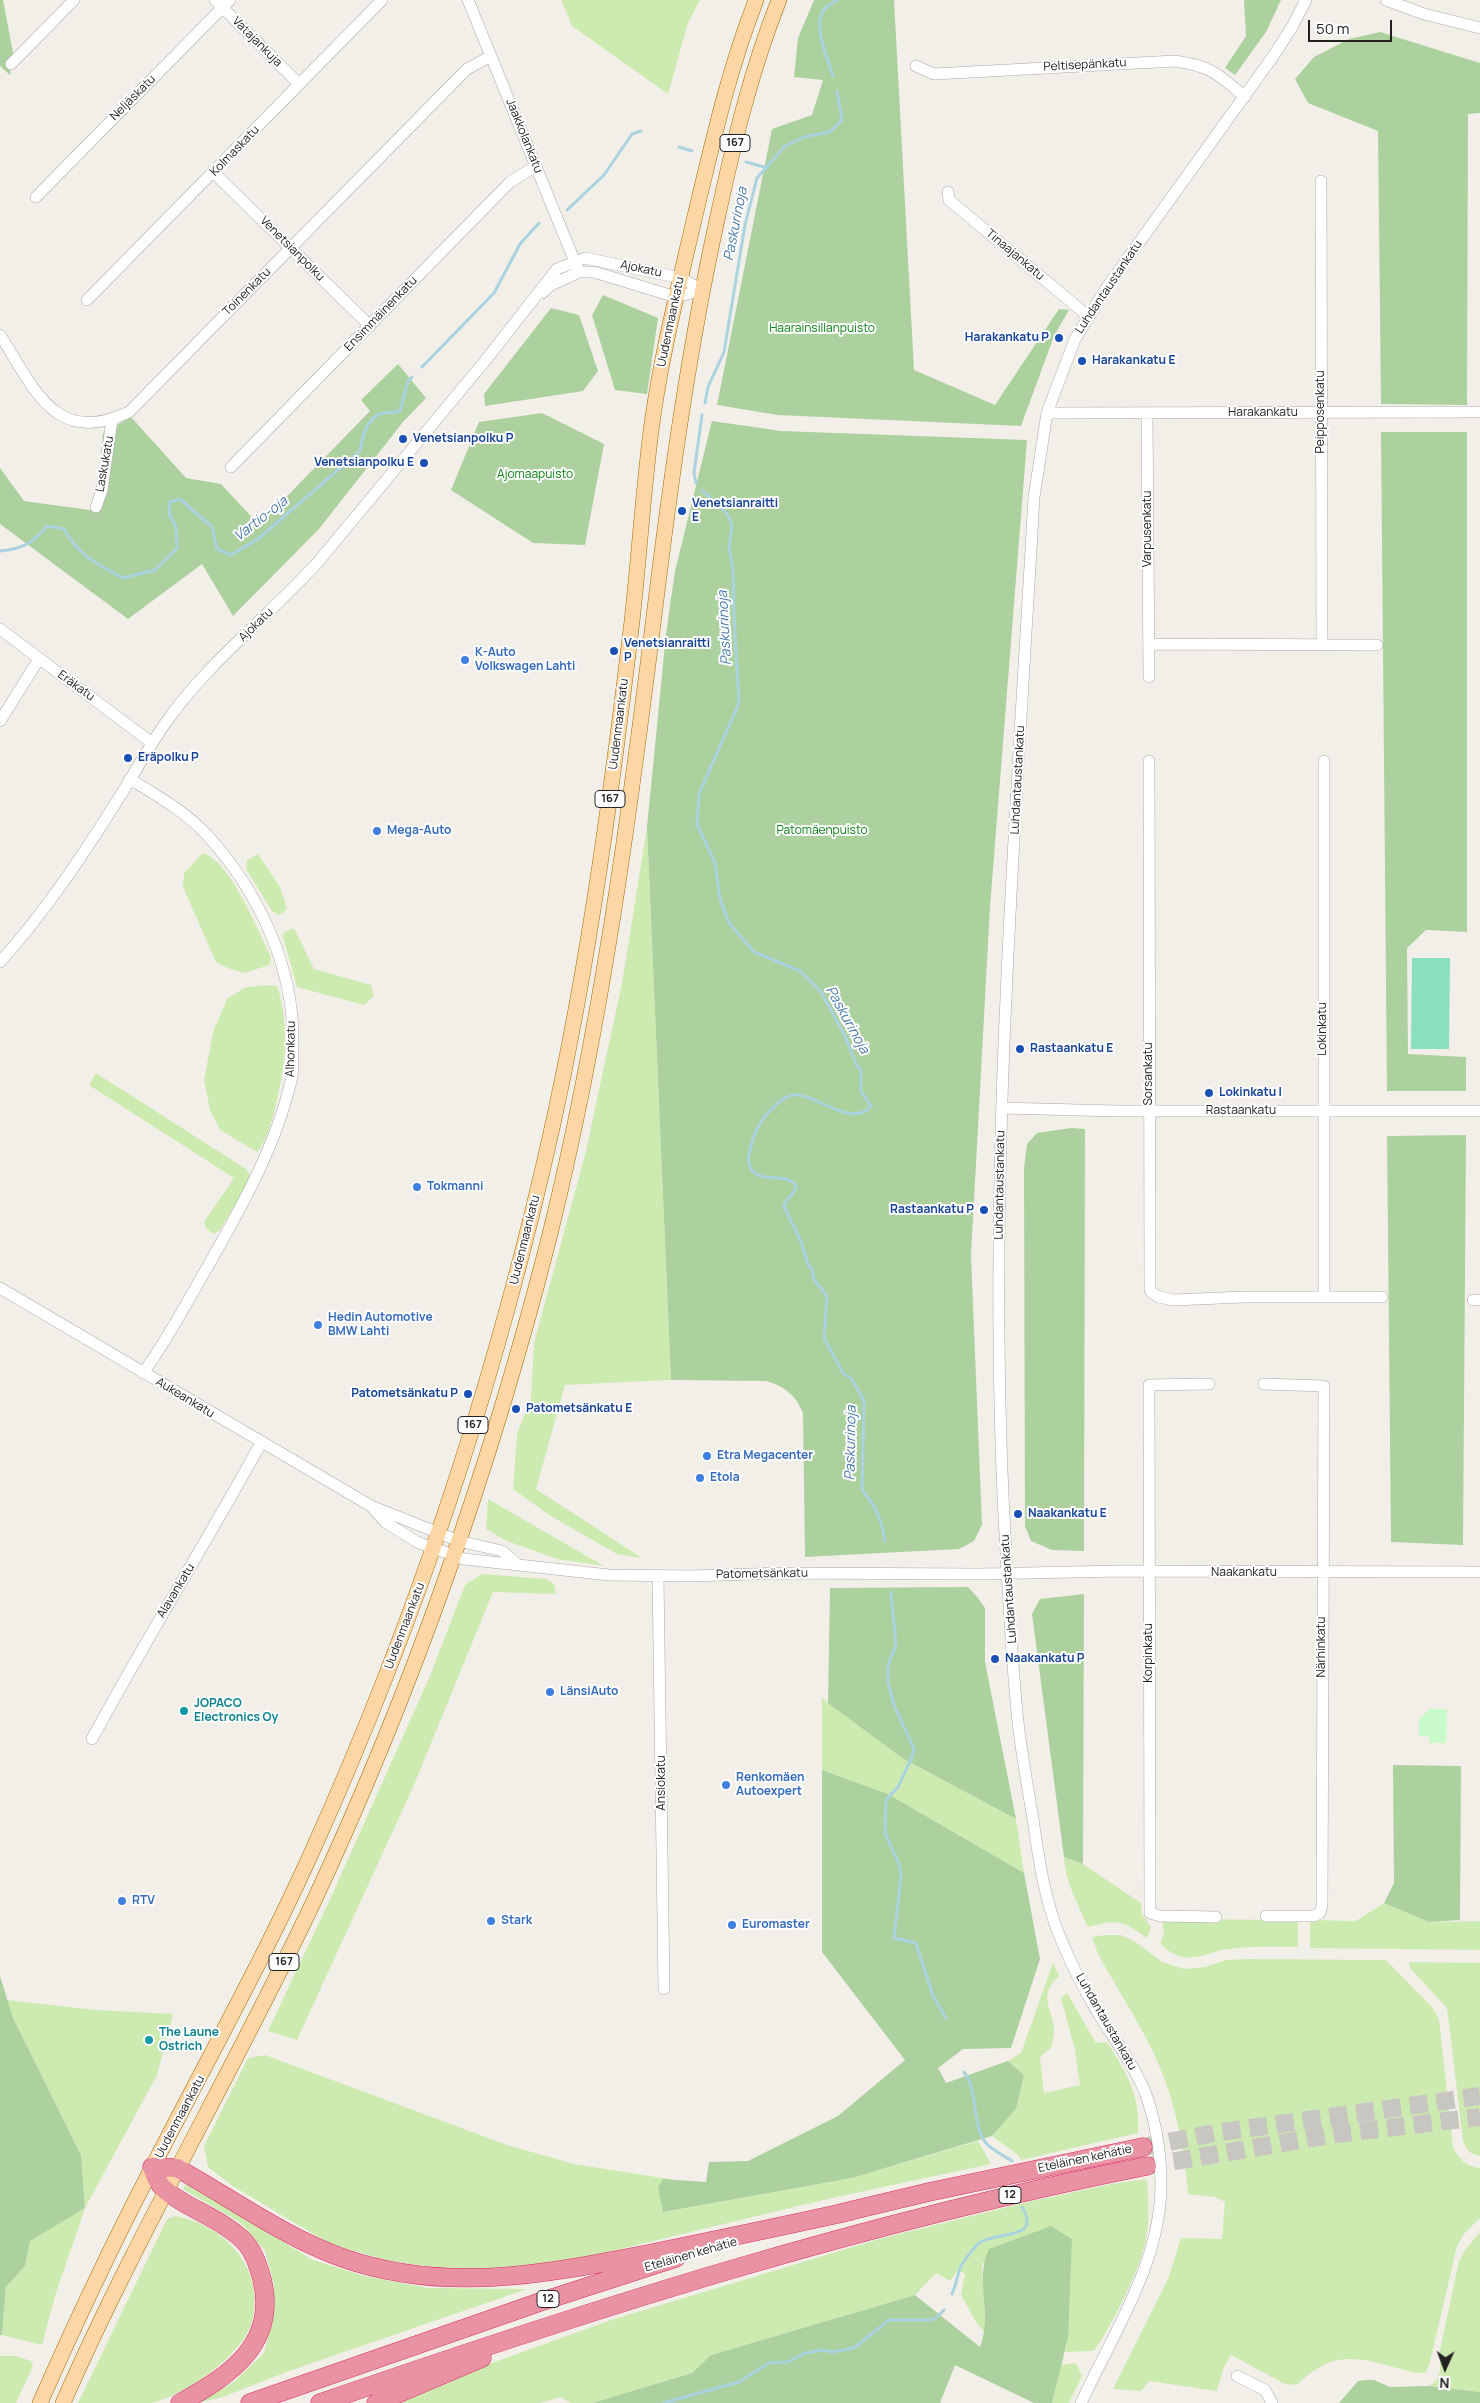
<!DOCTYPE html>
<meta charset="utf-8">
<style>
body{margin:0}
#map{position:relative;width:1480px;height:2403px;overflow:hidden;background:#f2efe9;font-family:Manrope,sans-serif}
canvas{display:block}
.north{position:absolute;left:1420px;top:2343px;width:50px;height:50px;-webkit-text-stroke:4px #fff;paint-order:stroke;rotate:182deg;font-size:14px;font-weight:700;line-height:20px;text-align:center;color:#222}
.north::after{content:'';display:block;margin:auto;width:18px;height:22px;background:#222;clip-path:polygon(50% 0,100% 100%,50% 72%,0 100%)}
.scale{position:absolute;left:1308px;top:20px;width:84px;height:22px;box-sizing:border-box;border:2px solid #222;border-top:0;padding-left:6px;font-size:15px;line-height:18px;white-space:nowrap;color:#222;-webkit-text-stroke:4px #fff;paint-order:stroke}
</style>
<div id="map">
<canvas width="1480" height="2403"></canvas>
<div class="north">N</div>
<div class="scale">50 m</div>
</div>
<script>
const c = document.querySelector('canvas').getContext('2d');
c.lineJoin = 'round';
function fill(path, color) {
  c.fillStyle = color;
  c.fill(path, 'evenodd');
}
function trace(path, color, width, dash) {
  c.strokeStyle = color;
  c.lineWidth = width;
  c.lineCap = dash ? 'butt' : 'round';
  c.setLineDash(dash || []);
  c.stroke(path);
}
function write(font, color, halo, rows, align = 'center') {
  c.font = font + ' Manrope,sans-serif';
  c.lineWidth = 4;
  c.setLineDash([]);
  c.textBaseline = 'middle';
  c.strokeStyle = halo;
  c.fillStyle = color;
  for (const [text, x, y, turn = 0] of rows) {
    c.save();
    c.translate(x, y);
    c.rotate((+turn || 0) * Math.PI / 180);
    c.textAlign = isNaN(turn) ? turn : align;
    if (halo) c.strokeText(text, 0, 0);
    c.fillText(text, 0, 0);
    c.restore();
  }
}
fill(new Path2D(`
 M 561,0 L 700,0 L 688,23 L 668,94 L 572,26 Z
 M 647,827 L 671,1380 L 565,1385 L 536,1489 L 642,1558 L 617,1554 L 549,1515 L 513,1489 L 517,1434 L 531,1398 L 534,1343 L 585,1155 L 622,983 Z
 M 203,853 C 231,862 258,931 271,957 L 269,965 L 245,973 L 230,969 L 216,962 L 183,887 L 184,873 Z
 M 258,854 L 280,887 L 287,908 L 284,912 L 278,915 L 272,911 L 246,869 L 247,860 Z
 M 294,928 L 314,969 L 371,985 L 374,996 L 364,1005 L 297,987 L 283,937 L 284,932 Z
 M 265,985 L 277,986 C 284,1005 286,1032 285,1052 C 283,1075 272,1138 257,1152 L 220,1130 L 210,1110 L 204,1080 L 213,1032 L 227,999 L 244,988 Z
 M 96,1073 L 246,1169 L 250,1175 L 249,1182 L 219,1231 L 213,1234 L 206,1228 L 204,1222 L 234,1178 L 89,1085 Z
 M 488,1499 L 604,1566 L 557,1559 L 507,1541 L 486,1529 Z
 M 482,1574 L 546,1579 L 554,1584 L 556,1594 L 493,1592 L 414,1785 L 297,2040 L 268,2031 L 332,1895 L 430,1676 L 465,1585 Z
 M 822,1698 L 902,1758 L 1016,1819 L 1024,1873 L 888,1794 L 822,1770 Z
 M 1064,1857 L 1083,1864 L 1141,1903 L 1142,1914 L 1151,1927 L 1147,1938 C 1122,1920 1118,1919 1088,1927 C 1078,1904 1065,1882 1064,1857 Z
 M 1384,1903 L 1429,1922 L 1480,1921 L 1480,1950 L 1310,1948 L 1310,1920 L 1356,1921 Z
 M 1162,1919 L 1298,1920 L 1298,1947 C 1275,1947 1251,1946 1228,1949 C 1213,1951 1198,1960 1183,1957 C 1174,1955 1166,1950 1160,1943 L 1164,1934 Z
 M 1105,1935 L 1121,1935 L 1137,1943 L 1162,1962 L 1184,1969 L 1205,1967 L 1226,1960 L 1247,1959 L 1386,1960 L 1432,2007 L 1439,2019 L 1453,2147 C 1460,2160 1465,2166 1480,2168 L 1480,2218 L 1464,2234 L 1457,2246 L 1429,2366 L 1425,2373 L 1417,2373 C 1366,2362 1339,2343 1297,2385 L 1285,2384 L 1231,2355 L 1224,2367 L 1217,2391 L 1149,2381 L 1141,2391 L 1113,2389 L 1168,2279 L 1181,2238 L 1222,2239 L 1225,2202 L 1215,2197 L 1188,2194 C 1184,2146 1175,2099 1154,2054 C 1138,2020 1116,1987 1098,1954 L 1092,1937 Z
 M 1409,1962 L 1480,1963 L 1480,2156 C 1469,2154 1466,2150 1463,2140 L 1447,2008 L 1410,1968 Z
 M 1053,1963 L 1059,1976 C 1038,1996 1051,2005 1054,2028 C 1055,2035 1052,2042 1051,2048 L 1040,2057 L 1044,2093 L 1080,2085 L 1075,2050 L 1061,1998 L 1067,1993 L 1096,2043 L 1107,2042 C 1126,2071 1141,2097 1138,2133 L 1021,2160 L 1018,2155 L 992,2136 L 1016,2109 L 1024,2075 L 1008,2061 L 1021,2053 Z
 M 7,2000 L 95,2010 L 173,2014 L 157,2075 L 85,2208 L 55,2296 L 42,2345 L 2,2335 L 6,2287 L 25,2266 L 30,2241 L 85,2207 L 81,2155 L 13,2018 Z
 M 265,2055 L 507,2145 L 574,2164 L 669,2179 L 664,2212 L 852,2178 L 978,2141 L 991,2164 L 832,2198 L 562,2263 L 463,2271 L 389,2261 L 330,2244 L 231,2185 L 208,2167 L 204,2146 L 248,2058 Z
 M 1147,2179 C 1148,2201 1150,2223 1145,2244 C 1137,2276 1112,2325 1094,2351 L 1065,2352 L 1068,2338 L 982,2262 L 985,2333 L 976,2322 L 961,2295 L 965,2274 L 958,2270 L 950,2281 L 936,2273 L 915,2295 L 711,2355 L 692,2373 L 592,2403 L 571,2403 L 560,2397 L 540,2403 L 400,2403 L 489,2364 L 611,2320 L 879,2239 L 1028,2202 L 1111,2184 Z
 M 186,2183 L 313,2260 L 365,2276 L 428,2288 L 527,2289 L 289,2371 L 223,2397 L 198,2403 L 235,2381 L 264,2353 L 271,2325 L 274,2285 L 265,2251 L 241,2223 L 183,2189 Z
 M 175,2216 C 224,2224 267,2270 252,2322 C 243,2355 184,2396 151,2403 C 135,2403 97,2403 78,2403 L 167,2219 Z
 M 1480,2232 L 1480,2392 L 1429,2386 L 1436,2381 L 1440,2371 L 1440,2350 L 1459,2261 L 1465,2250 Z
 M 0,2356 L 16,2356 L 31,2361 L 33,2366 L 16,2403 L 0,2403 Z
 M 1076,2363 L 1082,2376 L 1069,2403 L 1052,2403 L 1061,2365 Z`), '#cdebb0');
fill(new Path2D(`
 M 0,0 L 3,0 L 13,53 L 10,75 L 0,66 Z
 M 814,0 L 894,0 L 914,370 L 995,405 L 1059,309 L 1069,310 L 1054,336 L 1021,426 L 778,415 L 717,405 L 772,129 L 812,115 L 823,80 L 794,77 L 798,38 Z
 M 1244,0 L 1281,0 L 1266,32 L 1235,75 L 1225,68 L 1246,36 Z
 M 1380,32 L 1480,63 L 1480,113 L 1468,114 L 1467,405 L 1381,404 L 1378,131 L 1308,103 L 1295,79 L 1314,57 L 1349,39 Z
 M 603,295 L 658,318 L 647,394 L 615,390 L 592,315 Z
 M 551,308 L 579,315 L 598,371 L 583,391 L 485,406 L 484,394 Z
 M 398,364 L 426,398 L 403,422 L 319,529 L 233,616 L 202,564 L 128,619 L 0,524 L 0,468 L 24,501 L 97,511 L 103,433 L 131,417 L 186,478 L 221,484 L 259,525 L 370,411 L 361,400 Z
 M 542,413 L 604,444 L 585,545 L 533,543 L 451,490 L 479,422 Z
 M 712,421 L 781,431 L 1027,440 L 990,907 L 971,1255 L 982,1525 L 974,1541 L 959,1549 L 805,1557 L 803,1413 C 796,1395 784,1386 766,1381 L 671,1380 L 647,827 L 666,634 L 675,571 Z
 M 1381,432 L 1467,432 L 1467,932 L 1426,930 L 1407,948 L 1408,1054 L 1466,1057 L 1466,1091 L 1387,1091 Z
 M 1071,1128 L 1085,1129 L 1084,1551 L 1052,1550 L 1031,1541 L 1025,1526 L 1024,1168 L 1027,1144 L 1037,1133 Z
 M 1466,1135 L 1463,1545 L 1391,1542 L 1387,1136 Z
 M 968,1587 L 978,1598 L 985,1608 L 985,1662 L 1016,1819 L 902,1758 L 828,1703 L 830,1588 Z
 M 1084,1594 L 1083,1864 L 1064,1857 L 1032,1614 L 1040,1599 Z
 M 1393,1765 L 1461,1766 L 1460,1920 L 1429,1922 L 1384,1903 L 1394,1883 Z
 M 822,1770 L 888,1794 L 1024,1873 L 1040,1959 L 1011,2048 L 963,2049 L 938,2068 L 946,2083 L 1008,2061 L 1024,2075 L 1016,2109 L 992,2136 L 852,2178 L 663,2212 L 658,2187 L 663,2179 L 706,2182 L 709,2162 L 748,2161 L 838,2116 L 905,2060 L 822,1952 Z
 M 0,1976 L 13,2018 L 81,2155 L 85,2208 L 30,2241 L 25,2266 L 6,2287 L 2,2335 L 0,2335 Z
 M 1051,2226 L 1072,2239 L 1068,2338 L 1052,2403 L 1034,2403 L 955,2365 L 940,2403 L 592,2403 L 692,2373 L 711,2355 L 915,2295 L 980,2347 C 993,2316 974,2279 989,2249 Z
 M 1366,2380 L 1374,2380 L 1390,2387 L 1429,2386 L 1480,2392 L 1480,2403 L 1339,2403 L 1358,2381 Z`), '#add19e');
fill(new Path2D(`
 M 1430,1709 L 1447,1709 L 1446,1743 L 1429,1743 L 1429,1736 L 1419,1736 L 1419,1719 Z`), '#c8facc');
fill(new Path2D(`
 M 1412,958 L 1450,958 L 1449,1049 L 1411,1049 Z`), '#88e0be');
trace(new Path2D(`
 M 833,76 C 828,61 814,27 822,13 C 824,7 832,3 837,0
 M 679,147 L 692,151
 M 746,162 L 764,167
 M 567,210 L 604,175 L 632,134 L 641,131
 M 422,367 L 494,293 L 520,244 L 539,223
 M 705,403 L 708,387 L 724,352 L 745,225 L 757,178 L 785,146 L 804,137 L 830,132 L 842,120 L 837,91
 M 696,483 L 694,473 L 702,415
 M 702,490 L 727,514 L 732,525 L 729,548 L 733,569 L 734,616 L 739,703 L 699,794 L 697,824 L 715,863 L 720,899 L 729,923 L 754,952 L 800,971 L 821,992 L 845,1036 L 857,1066 L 861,1070 L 861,1091 L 871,1106 C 852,1130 813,1091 792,1095 C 784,1097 779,1102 773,1108 C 763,1118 757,1125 753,1139 C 751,1148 745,1160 751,1169 C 762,1184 784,1172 796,1185 C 796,1195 786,1197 784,1206 L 802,1244 L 808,1265 L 813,1270 L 813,1278 L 827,1296 L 824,1338 L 843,1373 L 852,1379 L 864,1401 L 862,1490 C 876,1506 882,1521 885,1541
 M 0,551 C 23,549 33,543 47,526 L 64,529 C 79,556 97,564 123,578 L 155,570 L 177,548 L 176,527 L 169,514 L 170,502 L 180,499 L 212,527 L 217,549 L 231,555 L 258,539 L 360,451 C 362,438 366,419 380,414 C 386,412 393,413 400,411 L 408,381 L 412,377
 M 891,1592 L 896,1645 L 888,1665 L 888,1683 L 894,1705 L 914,1749 L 912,1757 L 898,1787 L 886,1800 L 885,1833 L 899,1864 L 901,1877 L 894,1938 L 916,1943 L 933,1996 L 946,2018
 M 964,2072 C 979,2092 971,2123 986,2143 C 992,2150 1004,2156 1012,2161
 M 952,2294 C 956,2285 957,2277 960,2268 C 963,2261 971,2252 976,2246 C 991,2229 1044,2243 1022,2207
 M 663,2403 L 739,2382 L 769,2363 L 788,2362 L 805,2353 L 823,2350 L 832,2352 L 854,2348 L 889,2320 L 933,2320 L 944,2310`), '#aad3df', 3);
trace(new Path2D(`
 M 1143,2147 L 1215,2133 L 1480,2096
 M 1147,2166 L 1336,2134 L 1480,2117`), '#c8c6c1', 18, [18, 9]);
const minor = new Path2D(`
 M 215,0 L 299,84
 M 468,0 L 579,272
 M 1386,0 L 1424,14 L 1480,28
 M 11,64 L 74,0
 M 916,66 L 934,74 L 1175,61 C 1211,66 1218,74 1245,97
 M 214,173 L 370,326
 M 1321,181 L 1322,643
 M 948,192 L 949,200 L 1088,316
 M 36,197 L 230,0
 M 542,293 L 551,285 L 579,272 L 594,272 L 676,297 L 702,290
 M 87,300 L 382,0
 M 0,335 C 34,388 55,447 129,412 L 467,69 L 491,56
 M 1047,413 L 1480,412
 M 1147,413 L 1149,677
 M 231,467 L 510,182 L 536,166
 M 96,507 L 102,490 L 112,420
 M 0,629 L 152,743
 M 1149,644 L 1377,645
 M 0,721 L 39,659
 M 1149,761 L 1150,1289 L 1151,1292 L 1159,1297 L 1173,1300 L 1244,1297 L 1382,1297
 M 130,779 C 156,795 186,812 207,835 C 259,892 295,968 293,1047 C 292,1058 294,1070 291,1081 C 275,1148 242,1206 208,1266 C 187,1302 168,1339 143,1373
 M 0,962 C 47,910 85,852 122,793 C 136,770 149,747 164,725 C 207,663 268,617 318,562 L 485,361 L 557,269 L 585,258 L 681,278 L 702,290
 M 1002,1108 L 1117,1111 L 1480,1111
 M 0,1288 L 371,1506 L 459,1541 L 502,1551 L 518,1565
 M 1324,1297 L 1324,761
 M 1473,1300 L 1480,1300
 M 1209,1384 L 1149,1385 L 1150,1913 L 1160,1916 L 1216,1917
 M 1264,1384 L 1324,1386 L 1322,1905 L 1320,1913 L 1314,1916 L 1266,1916
 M 371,1506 L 385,1522 L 417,1542 L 464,1559 L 609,1575 L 691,1576 L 782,1573 L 980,1574 L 1119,1571 L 1480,1572
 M 658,1577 L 664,1989
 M 92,1739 C 146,1639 206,1543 261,1443
 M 1237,2376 L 1265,2390 L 1272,2403
 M 1081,2403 C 1113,2333 1161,2263 1161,2184 C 1161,2155 1156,2124 1147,2097 C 1134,2063 1110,2035 1093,2004 C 1081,1984 1071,1963 1062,1942 C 1045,1903 1039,1861 1033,1819 C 1028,1790 1023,1761 1019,1731 C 1011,1660 1008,1588 1004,1516 C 987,1176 1015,836 1034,497 L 1047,413 L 1075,339 L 1107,287 L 1274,55 L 1292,27 L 1306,0`);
const major = new Path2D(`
 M 40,2403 C 74,2326 110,2249 149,2174 C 205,2064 265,1957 315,1845 C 412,1629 488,1403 542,1172 C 585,991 610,806 632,621 C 639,558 643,494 651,431 C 660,360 678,290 694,220 C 712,145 728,72 756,0
 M 63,2403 C 138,2232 233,2072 313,1903 C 413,1689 492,1463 550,1234 C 601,1027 629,819 655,608 C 671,478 689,348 717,220 C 733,145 751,71 779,0`);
const highway = new Path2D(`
 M 841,2213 L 929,2192 L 1143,2147
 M 180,2403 C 229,2376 278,2344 262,2279 C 258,2265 253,2249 242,2239 C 218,2217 188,2209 165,2190 C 158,2184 155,2176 152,2167 L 177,2168 C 231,2198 284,2237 343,2258 C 446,2294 545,2274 648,2254 C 716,2240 784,2226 851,2211
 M 250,2403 L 540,2302 L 676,2258
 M 320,2403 C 592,2309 863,2222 1147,2166
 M 376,2403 L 482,2358`);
trace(minor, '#a9a9a9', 12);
trace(major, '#a06b00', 16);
trace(highway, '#dc2a67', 19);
trace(minor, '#fff', 11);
trace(major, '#fcd6a4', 15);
trace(highway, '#e892a2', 18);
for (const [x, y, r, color] of [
 [1059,338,5,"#1a4fb4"],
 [1082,361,5,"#1a4fb4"],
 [403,439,5,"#1a4fb4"],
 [424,463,5,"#1a4fb4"],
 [682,511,5,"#1a4fb4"],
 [614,651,5,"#1a4fb4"],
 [465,660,5,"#3f7fe0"],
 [128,758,5,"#1a4fb4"],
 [377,831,5,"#3f7fe0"],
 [1020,1049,5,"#1a4fb4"],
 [1209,1093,5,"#1a4fb4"],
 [417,1187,5,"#3f7fe0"],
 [984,1210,5,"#1a4fb4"],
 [318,1325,5,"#3f7fe0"],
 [468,1394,5,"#1a4fb4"],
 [516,1409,5,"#1a4fb4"],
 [707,1456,5,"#3f7fe0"],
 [700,1478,5,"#3f7fe0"],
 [1018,1514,5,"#1a4fb4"],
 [995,1659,5,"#1a4fb4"],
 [550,1692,5,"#3f7fe0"],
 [184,1711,5,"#0f9aa8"],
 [726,1785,5,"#3f7fe0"],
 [122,1901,5,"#3f7fe0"],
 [491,1921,5,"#3f7fe0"],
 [732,1925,5,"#3f7fe0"],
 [149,2040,5,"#0f9aa8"]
]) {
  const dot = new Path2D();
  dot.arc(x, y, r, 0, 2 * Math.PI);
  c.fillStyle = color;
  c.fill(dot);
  trace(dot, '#fff', 2);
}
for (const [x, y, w] of [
 [735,143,30],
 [610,799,30],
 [473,1425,30],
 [284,1962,30],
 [1010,2195,22],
 [548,2299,22]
]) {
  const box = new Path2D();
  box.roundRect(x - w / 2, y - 8.5, w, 17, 4);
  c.fillStyle = '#fff';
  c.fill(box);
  trace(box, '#222', 1);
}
write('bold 11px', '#222', null, [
 ["167",735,143],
 ["167",610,799],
 ["167",473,1425],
 ["167",284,1962],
 ["12",1010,2195],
 ["12",548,2299]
]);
write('12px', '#222', '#fff', [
 ["Vatajankuja",257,42,45],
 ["Peltisepänkatu",1085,65,-3],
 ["Neljäskatu",133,98,-45],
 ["Jaakkolankatu",524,136,68],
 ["Kolmaskatu",235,151,-46],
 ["Venetsianpolku",292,249,45],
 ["Tinaajankatu",1015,255,40],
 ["Ajokatu",641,269,12],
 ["Luhdantaustankatu",1109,287,-56],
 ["Toinenkatu",247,292,-45],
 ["Ensimmäinenkatu",381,314,-46],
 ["Uudenmaankatu",671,322,-78],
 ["Peipposenkatu",1321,412,-90],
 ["Harakankatu",1263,413],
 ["Laskukatu",105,464,-80],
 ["Varpusenkatu",1148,529,-90],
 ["Ajokatu",256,625,-44],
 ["Eräkatu",76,686,36],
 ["Uudenmaankatu",619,724,-83],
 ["Luhdantaustankatu",1018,780,-87],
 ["Lokinkatu",1323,1029,-90],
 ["Alhonkatu",291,1049,-89],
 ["Sorsankatu",1149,1074,-90],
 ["Rastaankatu",1241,1111],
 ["Luhdantaustankatu",1000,1185,-89],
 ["Uudenmaankatu",525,1240,-76],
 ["Aukeankatu",185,1398,31],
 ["Naakankatu",1244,1573],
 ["Patometsänkatu",762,1574,-1],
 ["Luhdantaustankatu",1009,1589,-94],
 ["Alavankatu",176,1591,-59],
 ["Uudenmaankatu",405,1626,-69],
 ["Närhinkatu",1322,1647,-90],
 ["Korpinkatu",1149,1653,-90],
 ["Ansiokatu",662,1783,-90],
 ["Luhdantaustankatu",1106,2022,60],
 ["Uudenmaankatu",180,2117,-62],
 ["Eteläinen kehätie",1085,2159,-12],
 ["Eteläinen kehätie",691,2255,-16]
]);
write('12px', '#0c8416', '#fff', [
 ["Haarainsillanpuisto",822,329],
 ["Ajomaapuisto",535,475],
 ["Patomäenpuisto",822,831]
]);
write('bold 12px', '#164399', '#fff', [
 ["Harakankatu P",1049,338,"right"],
 ["Harakankatu E",1092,361],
 ["Venetsianpolku P",413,439],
 ["Venetsianpolku E",414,463,"right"],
 ["Venetsianraitti",692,504],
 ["E",692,518],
 ["Venetsianraitti",624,644],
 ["P",624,658],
 ["Eräpolku P",138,758],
 ["Rastaankatu E",1030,1049],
 ["Lokinkatu I",1219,1093],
 ["Rastaankatu P",974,1210,"right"],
 ["Patometsänkatu P",458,1394,"right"],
 ["Patometsänkatu E",526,1409],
 ["Naakankatu E",1028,1514],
 ["Naakankatu P",1005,1659]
], 'left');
write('bold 12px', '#366cbe', '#fff', [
 ["K-Auto",475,653],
 ["Volkswagen Lahti",475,667],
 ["Mega-Auto",387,831],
 ["Tokmanni",427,1187],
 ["Hedin Automotive",328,1318],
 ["BMW Lahti",328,1332],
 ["Etra Megacenter",717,1456],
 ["Etola",710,1478],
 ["LänsiAuto",560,1692],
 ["Renkomäen",736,1778],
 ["Autoexpert",736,1792],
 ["RTV",132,1901],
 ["Stark",501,1921],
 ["Euromaster",742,1925]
], 'left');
write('bold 12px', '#0d838f', '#fff', [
 ["JOPACO",194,1704],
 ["Electronics Oy",194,1718],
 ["The Laune",159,2033],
 ["Ostrich",159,2047]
], 'left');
write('italic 14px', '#4a7aab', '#fff', [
 ["Paskurinoja",736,224,-79],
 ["Vartio-oja",261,519,-38],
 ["Paskurinoja",725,628,-93],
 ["Paskurinoja",847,1020,61],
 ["Paskurinoja",851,1443,-89]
]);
</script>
